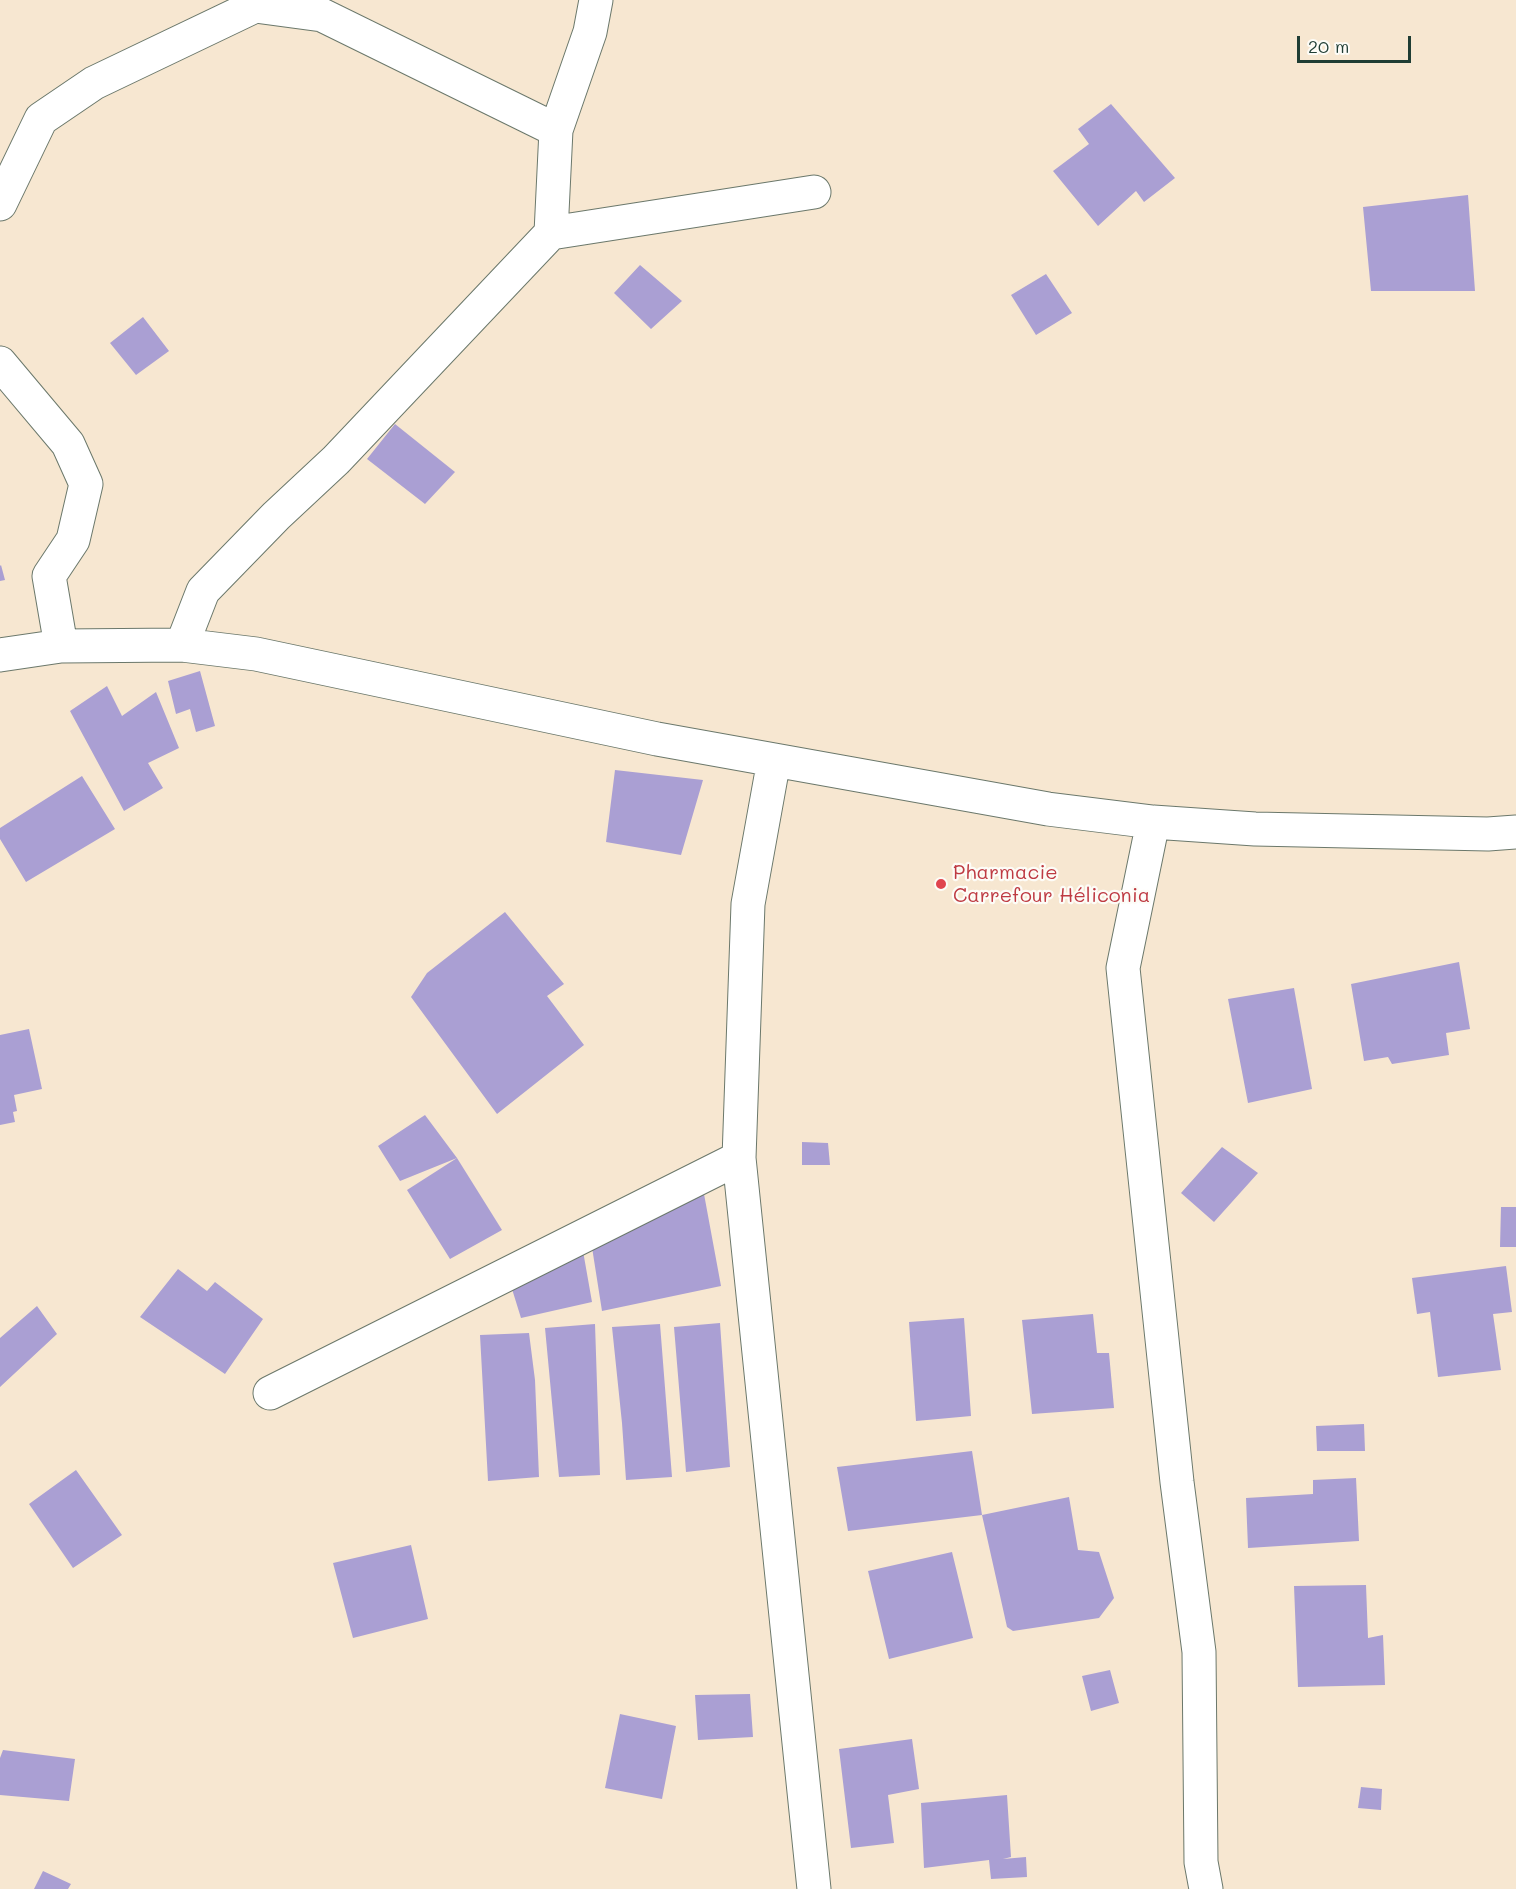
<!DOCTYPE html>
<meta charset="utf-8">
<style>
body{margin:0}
#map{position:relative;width:1516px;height:1889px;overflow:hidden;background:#f7e7d1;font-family:Mali,sans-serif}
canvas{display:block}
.scale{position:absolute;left:1297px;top:36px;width:114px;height:27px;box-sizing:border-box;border:3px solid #1f3d34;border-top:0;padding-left:8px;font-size:18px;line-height:21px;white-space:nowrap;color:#1f3d34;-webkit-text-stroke:4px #fdfcf7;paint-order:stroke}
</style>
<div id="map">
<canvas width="1516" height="1889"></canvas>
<div class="scale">20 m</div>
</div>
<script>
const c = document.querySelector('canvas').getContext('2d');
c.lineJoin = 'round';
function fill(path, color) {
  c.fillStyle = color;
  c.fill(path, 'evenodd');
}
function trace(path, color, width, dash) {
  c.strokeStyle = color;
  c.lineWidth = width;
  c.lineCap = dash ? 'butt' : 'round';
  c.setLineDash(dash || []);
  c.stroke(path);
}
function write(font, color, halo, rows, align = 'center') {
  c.font = font + ' Mali,sans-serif';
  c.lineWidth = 4.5;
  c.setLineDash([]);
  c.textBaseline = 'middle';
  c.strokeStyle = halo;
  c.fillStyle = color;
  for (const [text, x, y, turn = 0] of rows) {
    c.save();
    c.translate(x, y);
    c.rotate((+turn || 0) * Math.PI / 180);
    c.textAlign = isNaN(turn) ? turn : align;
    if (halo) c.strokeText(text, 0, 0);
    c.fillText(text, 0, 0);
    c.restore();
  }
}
fill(new Path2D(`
 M 1111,104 L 1175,178 L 1144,202 L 1136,191 L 1098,226 L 1053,171 L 1089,144 L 1078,129 Z
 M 1468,195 L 1475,291 L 1371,291 L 1363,207 Z
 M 640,265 L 682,301 L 651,329 L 614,293 Z
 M 1046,274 L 1072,313 L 1036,335 L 1011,295 Z
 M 143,317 L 169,351 L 136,375 L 110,343 Z
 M 395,424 L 455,472 L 425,504 L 367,459 Z
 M 1,565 L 5,580 L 0,581 L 0,566 Z
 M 200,671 L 215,726 L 196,732 L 190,709 L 176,714 L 168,681 Z
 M 107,686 L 122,716 L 156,692 L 179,748 L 148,763 L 163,788 L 124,811 L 70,711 Z
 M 615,770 L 703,780 L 681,855 L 606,842 Z
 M 82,776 L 115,829 L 26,882 L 0,839 L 0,828 Z
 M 505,912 L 564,984 L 547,996 L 584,1045 L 497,1114 L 411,997 L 427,973 Z
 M 1459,962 L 1470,1029 L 1446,1033 L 1449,1055 L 1392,1064 L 1388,1057 L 1364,1061 L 1351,984 Z
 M 1294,988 L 1312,1089 L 1248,1103 L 1228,999 Z
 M 29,1029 L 42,1089 L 14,1095 L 17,1111 L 13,1112 L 15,1122 L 0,1125 L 0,1035 Z
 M 425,1115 L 457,1158 L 502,1230 L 450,1259 L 407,1190 L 457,1158 L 400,1181 L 378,1146 Z
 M 802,1142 L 828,1143 L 830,1165 L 802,1165 Z
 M 1222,1147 L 1258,1173 L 1214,1222 L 1181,1193 Z
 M 704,1194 L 721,1286 L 602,1311 L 591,1241 Z
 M 1501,1207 L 1516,1207 L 1516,1247 L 1500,1247 Z
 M 583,1251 L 592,1302 L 521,1318 L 512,1289 Z
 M 1506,1266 L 1512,1312 L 1493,1314 L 1501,1370 L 1438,1377 L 1430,1312 L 1417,1314 L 1412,1278 Z
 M 178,1269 L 207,1291 L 215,1282 L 263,1319 L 225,1374 L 140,1317 Z
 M 37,1306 L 57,1334 L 0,1387 L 0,1338 Z
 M 1093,1314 L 1097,1353 L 1109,1353 L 1114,1408 L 1032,1414 L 1022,1320 Z
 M 964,1318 L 971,1416 L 916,1421 L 909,1322 Z
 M 720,1323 L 730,1467 L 686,1472 L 674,1327 Z
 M 595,1324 L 600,1475 L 559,1477 L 545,1328 Z
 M 660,1324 L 672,1477 L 626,1480 L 622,1423 L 612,1327 Z
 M 529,1333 L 535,1380 L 539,1477 L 488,1481 L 480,1335 Z
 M 1364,1424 L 1365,1451 L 1317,1451 L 1316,1426 Z
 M 972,1451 L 982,1515 L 848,1531 L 837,1467 Z
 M 76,1470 L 122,1535 L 73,1568 L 29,1504 Z
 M 1356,1478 L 1359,1541 L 1248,1548 L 1246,1498 L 1313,1494 L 1313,1480 Z
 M 1069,1497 L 1078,1550 L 1099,1552 L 1114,1598 L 1099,1618 L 1013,1631 L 1007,1627 L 982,1515 Z
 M 411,1545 L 428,1619 L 353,1638 L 333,1563 Z
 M 952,1552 L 973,1638 L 889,1659 L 868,1571 Z
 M 1366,1585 L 1368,1638 L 1383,1635 L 1385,1685 L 1298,1687 L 1294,1586 Z
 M 1110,1670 L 1119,1703 L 1091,1711 L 1082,1676 Z
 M 750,1694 L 753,1737 L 698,1740 L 695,1695 Z
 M 620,1714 L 676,1726 L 662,1799 L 605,1788 Z
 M 912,1739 L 919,1789 L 888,1795 L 894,1843 L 851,1848 L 839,1749 Z
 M 3,1750 L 75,1759 L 69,1801 L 0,1795 L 0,1758 Z
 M 1361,1787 L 1382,1789 L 1381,1810 L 1358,1808 Z
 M 1007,1795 L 1011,1857 L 1003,1859 L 1026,1857 L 1027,1877 L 991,1879 L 989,1860 L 924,1868 L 921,1803 Z
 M 43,1871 L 71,1884 L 68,1889 L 34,1889 Z`), '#aa9fd3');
const minor = new Path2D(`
 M 249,0 L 255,6 L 322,15 L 556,130
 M 0,204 L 41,119 L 94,83 L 255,6
 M 551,233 L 556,130 L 590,32 L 596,0
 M 0,363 L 68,444 L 86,484 L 73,540 L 49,576 L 61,646
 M 182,645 L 203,591 L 276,516 L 336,460 L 551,233 L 814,192
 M 0,655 L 61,646 L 182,645 L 256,654 L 657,739 L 1048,809 L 1153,822 L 1255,829 L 1488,834 L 1516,832
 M 774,760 L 748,904 L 739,1158 L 814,1889
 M 1153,822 L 1123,968 L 1177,1482 L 1199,1652 L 1201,1862 L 1206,1889
 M 270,1393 L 739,1158`);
trace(minor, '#6b786b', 35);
trace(minor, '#fff', 33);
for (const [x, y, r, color] of [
 [941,884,6,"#e0444e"]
]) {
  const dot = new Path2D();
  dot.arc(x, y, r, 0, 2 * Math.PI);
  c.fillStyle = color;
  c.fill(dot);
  trace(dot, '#fdfcf7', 2);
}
write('20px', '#be3a42', '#fdfcf7', [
 ["Pharmacie",953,873],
 ["Carrefour Héliconia",953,896]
], 'left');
</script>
